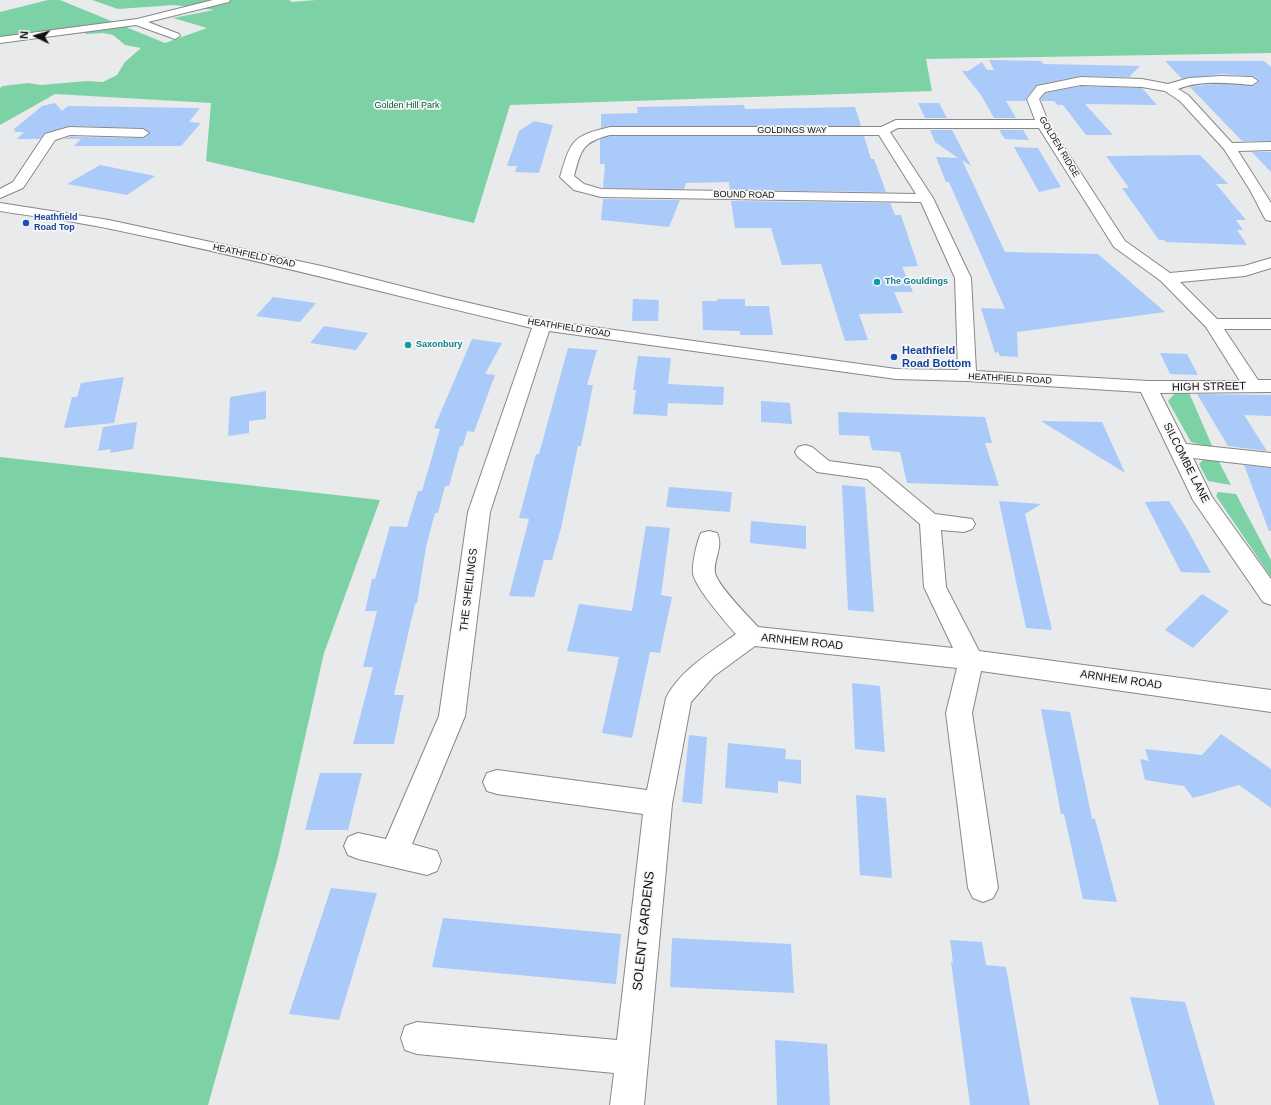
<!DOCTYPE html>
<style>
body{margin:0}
#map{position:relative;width:1271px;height:1105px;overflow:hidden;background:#e9eaeb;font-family:Helvetica,sans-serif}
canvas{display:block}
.north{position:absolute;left:16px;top:16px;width:40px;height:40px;-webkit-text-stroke:3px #f7f7f8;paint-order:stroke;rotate:275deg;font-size:11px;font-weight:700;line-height:16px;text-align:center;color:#111}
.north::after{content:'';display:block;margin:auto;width:14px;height:18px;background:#111;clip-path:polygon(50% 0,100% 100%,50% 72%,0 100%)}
</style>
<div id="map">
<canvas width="1271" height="1105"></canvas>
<div class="north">N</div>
</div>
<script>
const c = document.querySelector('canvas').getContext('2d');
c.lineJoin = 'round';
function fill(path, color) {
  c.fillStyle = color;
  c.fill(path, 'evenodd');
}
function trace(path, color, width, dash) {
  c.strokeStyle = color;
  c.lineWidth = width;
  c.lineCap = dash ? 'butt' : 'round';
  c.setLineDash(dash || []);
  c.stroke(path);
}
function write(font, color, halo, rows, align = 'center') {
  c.font = font + ' Helvetica,sans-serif';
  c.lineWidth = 3.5;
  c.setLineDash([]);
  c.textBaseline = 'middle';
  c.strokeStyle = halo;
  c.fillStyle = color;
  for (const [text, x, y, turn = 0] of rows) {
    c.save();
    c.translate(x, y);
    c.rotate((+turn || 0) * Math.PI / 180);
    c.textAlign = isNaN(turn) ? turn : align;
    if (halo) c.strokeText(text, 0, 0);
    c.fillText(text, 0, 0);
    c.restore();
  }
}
fill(new Path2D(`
 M 48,0 L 60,0 L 165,43 L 207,28 L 173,18 L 214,10 L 174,5 L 118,9 L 92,0 L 289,0 L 292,2 L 316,0 L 1271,0 L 1271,53 L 926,59 L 932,91 L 510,105 L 474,223 L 206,161 L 211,103 L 55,94 L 0,125 L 0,88 L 3,86 L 28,83 L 41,85 L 87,81 L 103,82 L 117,75 L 125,62 L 141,48 L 125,45 L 113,35 L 103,33 L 86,34 L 80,27 L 0,38 L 0,12 Z
 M 1187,388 L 1213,448 L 1191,442 L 1168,401 L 1175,393 Z
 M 0,457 L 380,500 L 324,653 L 278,857 L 208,1105 L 0,1105 Z
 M 1205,458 L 1218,460 L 1231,485 L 1208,481 L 1199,464 Z
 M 1218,492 L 1236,494 L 1271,560 L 1271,577 L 1216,496 Z`), '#7dd2a5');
fill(new Path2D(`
 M 989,60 L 1041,61 L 1044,64 L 1140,66 L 1130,76 L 1131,77 L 1081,76 L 1037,85 L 1026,98 L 1026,101 L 1006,101 L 1016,118 L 994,118 L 981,95 L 962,71 L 968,71 L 982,62 L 987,70 L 994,70 Z
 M 1165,61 L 1264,61 L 1271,67 L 1271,141 L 1242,141 L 1190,87 L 1215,84 L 1252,86 L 1259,82 L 1259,80 L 1252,76 L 1221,74 L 1182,79 Z
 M 1081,86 L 1142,88 L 1157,105 L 1085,104 L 1113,135 L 1086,135 L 1063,105 L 1058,105 L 1054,101 L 1041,101 L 1041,99 L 1046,93 Z
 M 55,103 L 62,111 L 68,106 L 200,108 L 189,122 L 201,123 L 181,146 L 74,146 L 81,139 L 63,139 L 70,137 L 143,138 L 150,133 L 143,128 L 69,126 L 45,133 L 40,139 L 17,139 L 24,132 L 14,132 L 16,130 L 13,130 L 42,106 Z
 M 918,103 L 939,103 L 947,118 L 925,118 Z
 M 744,105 L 745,109 L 855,107 L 861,126 L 610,126 L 601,128 L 601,114 L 638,113 L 637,107 Z
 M 534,121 L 553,125 L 539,173 L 515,172 L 517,166 L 507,166 L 519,131 Z
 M 930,130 L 952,130 L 971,166 L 962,160 L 1005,252 L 1098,254 L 1165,312 L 1017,332 L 1018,357 L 1000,356 L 998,352 L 995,353 L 981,308 L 1005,309 L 949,182 L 946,182 L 936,157 L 958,158 L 935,142 Z
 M 999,130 L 1023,130 L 1029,140 L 1005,139 Z
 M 610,136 L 864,136 L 871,159 L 874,159 L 886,192 L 730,190 L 729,182 L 686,183 L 684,189 L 603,188 L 605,164 L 600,164 L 600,139 Z
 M 1014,147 L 1038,148 L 1061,187 L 1039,192 Z
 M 1252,152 L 1271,152 L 1271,172 Z
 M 1200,155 L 1228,184 L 1216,184 L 1246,220 L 1236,220 L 1243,230 L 1237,230 L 1247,245 L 1166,242 L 1164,240 L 1159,240 L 1122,188 L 1129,188 L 1106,156 Z
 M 100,165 L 155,176 L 127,195 L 67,184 Z
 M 603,199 L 680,200 L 669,227 L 601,220 Z
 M 731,201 L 890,203 L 895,215 L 901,215 L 918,266 L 902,267 L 913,292 L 894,292 L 903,313 L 859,314 L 868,340 L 845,341 L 821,264 L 782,265 L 771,228 L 735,228 Z
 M 273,297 L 316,303 L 300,322 L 256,316 Z
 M 633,299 L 659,300 L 658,321 L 632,321 Z
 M 717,299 L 745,299 L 745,306 L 769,306 L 773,335 L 740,335 L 740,331 L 703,330 L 702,301 L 717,301 Z
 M 324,326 L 368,333 L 356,350 L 310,343 Z
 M 472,339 L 502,343 L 485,374 L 495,375 L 474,432 L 467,431 L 463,446 L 460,446 L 449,486 L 445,486 L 438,513 L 435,513 L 426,547 L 417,603 L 415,604 L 394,695 L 404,695 L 394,744 L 353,744 L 373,667 L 363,667 L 377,611 L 365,611 L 372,579 L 375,579 L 390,526 L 407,527 L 418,491 L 422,491 L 440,429 L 434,428 Z
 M 568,348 L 597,350 L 587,385 L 593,385 L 581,446 L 578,446 L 561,528 L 552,560 L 544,560 L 534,597 L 509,596 L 529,519 L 519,518 L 536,454 L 539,454 Z
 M 1160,353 L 1187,354 L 1198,375 L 1170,374 Z
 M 638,356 L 671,358 L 668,384 L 724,387 L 723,405 L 668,403 L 667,416 L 633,414 L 636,390 L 633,390 Z
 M 124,377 L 114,423 L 64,428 L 72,397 L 77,397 L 81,383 Z
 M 266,391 L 266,419 L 249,421 L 249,433 L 228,436 L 230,397 Z
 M 1197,394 L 1271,395 L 1271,416 L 1244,415 L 1267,451 L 1228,446 Z
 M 761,401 L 790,403 L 792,424 L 761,422 Z
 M 838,412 L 985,417 L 992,443 L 985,443 L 999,486 L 907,483 L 900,452 L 872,450 L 869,436 L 839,435 Z
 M 1041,421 L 1102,422 L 1125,473 Z
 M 137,422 L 133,449 L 110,453 L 111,449 L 98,451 L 103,427 Z
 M 1244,465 L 1271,468 L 1271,531 L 1269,531 Z
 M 842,485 L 865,487 L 874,612 L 848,610 Z
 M 669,487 L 732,492 L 730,512 L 666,507 Z
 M 999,501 L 1041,504 L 1025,514 L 1052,630 L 1026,628 Z
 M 1169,501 L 1187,529 L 1211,573 L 1181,572 L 1145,502 Z
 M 751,521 L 806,526 L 806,549 L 750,543 Z
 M 646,526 L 670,528 L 661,595 L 672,597 L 660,653 L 650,652 L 632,738 L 602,733 L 619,657 L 567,651 L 579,604 L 632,611 Z
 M 1202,594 L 1229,611 L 1193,648 L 1165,630 Z
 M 852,683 L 880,686 L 885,752 L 855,749 Z
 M 1041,709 L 1070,712 L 1092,819 L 1095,819 L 1117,902 L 1083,899 L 1064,814 L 1061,814 Z
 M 1221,734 L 1271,769 L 1271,808 L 1239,785 L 1193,798 L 1184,786 L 1145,780 L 1140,759 L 1149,761 L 1145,749 L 1202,755 Z
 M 689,735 L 707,737 L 702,804 L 682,802 Z
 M 728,743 L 786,749 L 785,759 L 801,760 L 801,784 L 778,781 L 778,793 L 725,788 Z
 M 320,773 L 362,773 L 348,830 L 305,830 Z
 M 856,795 L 886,798 L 892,878 L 860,875 Z
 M 331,888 L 377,893 L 339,1020 L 289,1014 Z
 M 443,918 L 621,934 L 616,984 L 432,967 Z
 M 672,938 L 791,944 L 794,993 L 670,987 Z
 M 950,940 L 982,942 L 986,965 L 1006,967 L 1030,1105 L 970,1105 L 951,962 L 953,963 Z
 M 1130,997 L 1185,1002 L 1215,1105 L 1159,1105 Z
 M 775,1040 L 827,1044 L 830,1105 L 777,1105 Z`), '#aacaf9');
const minor = new Path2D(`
 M 213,0 L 230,0 L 229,2 L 148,22 L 179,34 L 180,36 L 175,39 L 136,25 L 0,43 L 0,37 L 137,19 Z
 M 1221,76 L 1252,77 L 1258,81 L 1252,85 C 1228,83 1201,80 1178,89 L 1188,95 L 1232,143 L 1271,142 L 1271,150 L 1238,151 L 1271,203 L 1271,221 L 1266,220 L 1264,217 L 1250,190 L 1224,149 L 1180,101 L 1165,91 L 1142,87 L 1081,85 L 1045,92 L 1039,99 L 1049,124 L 1125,241 L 1170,273 L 1244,266 L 1271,258 L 1271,268 L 1245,276 L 1180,282 L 1217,319 L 1271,319 L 1271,329 L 1224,329 L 1258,380 L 1271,380 L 1271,392 L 1160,393 L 1186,444 L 1271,453 L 1271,467 L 1193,458 L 1212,497 L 1271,579 L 1271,605 L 1263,602 L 1193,500 L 1141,392 L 967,381 L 896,379 L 549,331 L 490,512 L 465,716 L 412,844 L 437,851 L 441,861 L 437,871 L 427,875 L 358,859 L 348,855 L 344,846 L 348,837 L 358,833 L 386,839 L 439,716 L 468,512 L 532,328 C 392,295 252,258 111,229 C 74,221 37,217 0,211 L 0,203 L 109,220 L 326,267 L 444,297 L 542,320 L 896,369 L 958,370 L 955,278 L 921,202 L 601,197 L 574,190 L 560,177 C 571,140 572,136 610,127 L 881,127 L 896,120 L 1035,120 L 1027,99 L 1037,86 L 1081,77 L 1142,79 L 1168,84 L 1189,78 ZM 898,128 L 1039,128 L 1114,247 L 1161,281 L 1206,327 L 1240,381 L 1148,381 L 976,371 L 971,278 L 933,198 L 890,132 ZM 610,135 L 879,135 L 916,194 L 601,189 L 584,184 L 574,176 C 581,150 582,142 610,135 Z
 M 69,127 L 143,129 L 149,133 L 143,137 L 70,135 L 55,140 L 23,188 L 0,198 L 0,189 L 13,182 L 45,134 Z
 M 805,445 L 812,447 L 829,461 L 880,468 L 935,514 L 972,519 L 975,524 L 972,529 L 964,532 L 941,530 L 946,587 L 979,651 L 1271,690 L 1271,712 L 981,671 L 972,713 L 998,888 L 993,898 L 983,902 L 973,898 L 968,888 L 946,713 L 957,668 L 755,646 L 714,676 L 691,702 L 672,804 L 644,1105 L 610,1105 L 614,1073 L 417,1054 L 405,1050 L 401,1038 L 405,1026 L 417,1022 L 617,1040 L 643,814 L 497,794 L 487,791 L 483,782 L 487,773 L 497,770 L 647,790 L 666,698 C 680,670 711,652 736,634 C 726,623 694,586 693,573 C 692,564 697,541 701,533 L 709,531 L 717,533 C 724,546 713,560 715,573 C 718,586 748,616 758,627 L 953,648 L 924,587 L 920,524 L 867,479 L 817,472 L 798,457 L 795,452 L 798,447 Z`);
trace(minor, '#878788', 2);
fill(minor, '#fff');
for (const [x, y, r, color] of [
 [26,223,4,"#1a4fb4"],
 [877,282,4,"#0f9aa8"],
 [408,345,4,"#0f9aa8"],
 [894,357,4,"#1a4fb4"]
]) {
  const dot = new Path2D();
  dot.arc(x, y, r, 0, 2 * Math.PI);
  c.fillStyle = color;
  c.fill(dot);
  trace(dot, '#f7f7f8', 1.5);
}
write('9px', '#005837', '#f7f7f8', [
 ["Golden Hill Park",407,106]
]);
write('9px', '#111', '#f7f7f8', [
 ["GOLDINGS WAY",792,131],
 ["GOLDEN RIDGE",1059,147,59],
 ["BOUND ROAD",744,195,1],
 ["HEATHFIELD ROAD",254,256,12],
 ["HEATHFIELD ROAD",569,328,9],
 ["HEATHFIELD ROAD",1010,379,3]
]);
write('bold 9px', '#164399', '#f7f7f8', [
 ["Heathfield",34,218],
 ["Road Top",34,228]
], 'left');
write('bold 9px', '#0d838f', '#f7f7f8', [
 ["The Gouldings",885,282],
 ["Saxonbury",416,345]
], 'left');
write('bold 11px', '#164399', '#f7f7f8', [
 ["Heathfield",902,351],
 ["Road Bottom",902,364]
], 'left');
write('11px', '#111', '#f7f7f8', [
 ["HIGH STREET",1209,387,-1],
 ["SILCOMBE LANE",1186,463,63],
 ["THE SHEILINGS",469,590,-83],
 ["ARNHEM ROAD",802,642,6],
 ["ARNHEM ROAD",1121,680,8]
]);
write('13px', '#111', '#f7f7f8', [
 ["SOLENT GARDENS",644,931,-84]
]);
</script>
